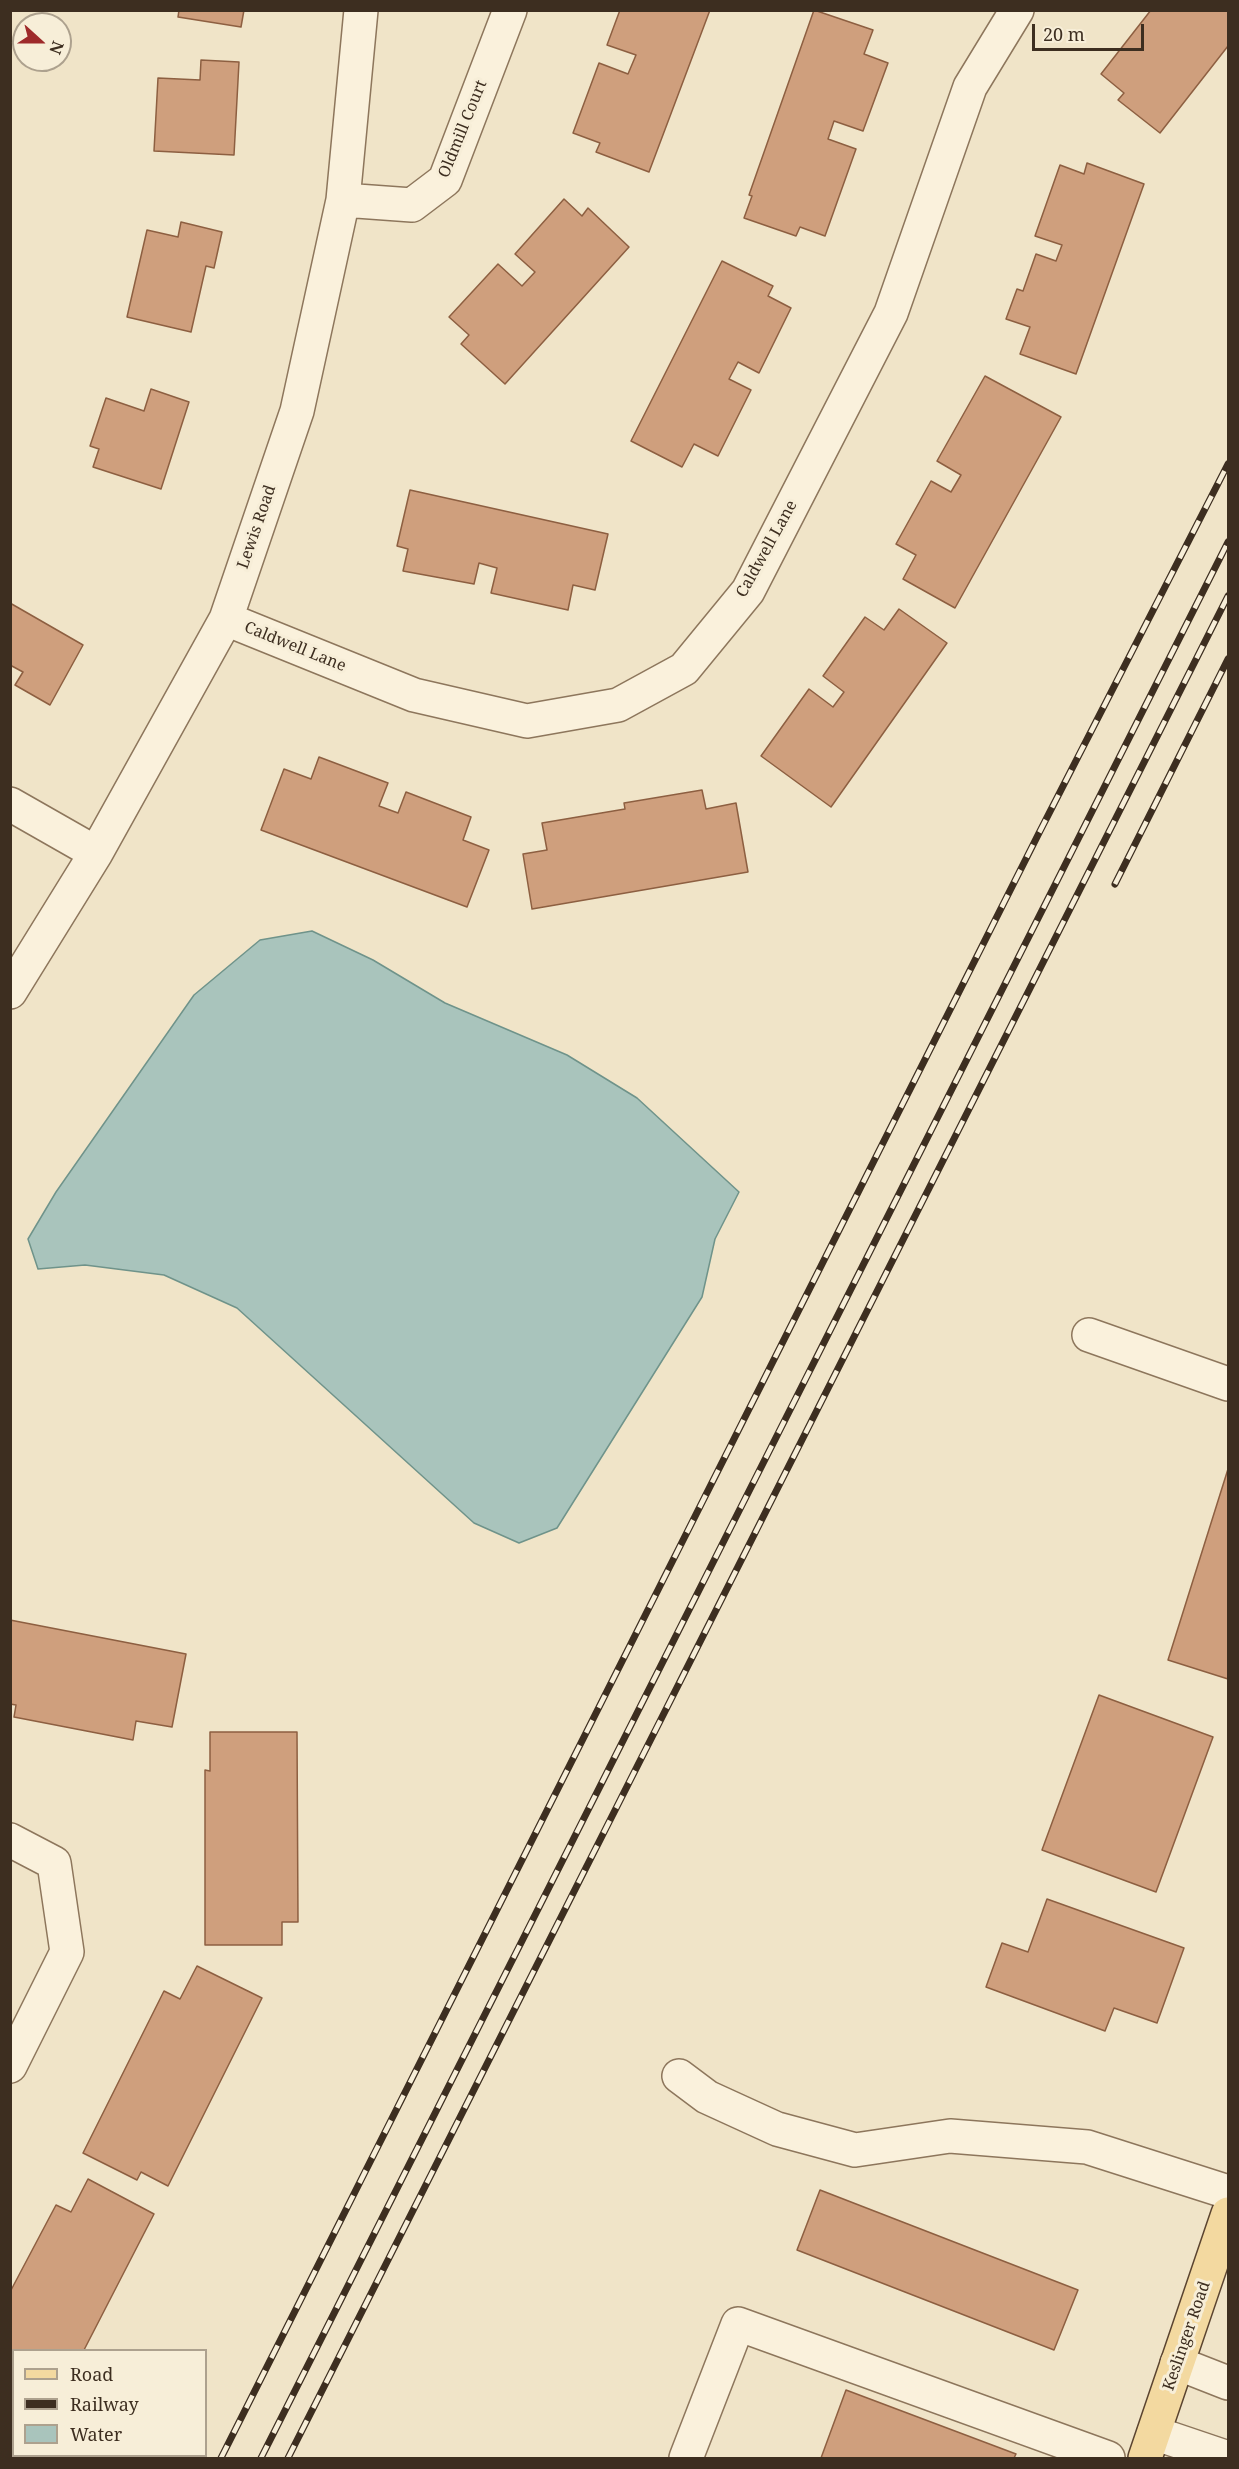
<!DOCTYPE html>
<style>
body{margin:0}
#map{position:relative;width:1239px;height:2469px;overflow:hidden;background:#f0e4c8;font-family:"Noto Serif",serif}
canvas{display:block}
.frame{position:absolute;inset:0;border:12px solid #3d2e20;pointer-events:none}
.legend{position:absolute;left:12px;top:2349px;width:195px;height:108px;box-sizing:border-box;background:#f7eed8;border:2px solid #ada18e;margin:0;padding:8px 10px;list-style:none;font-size:18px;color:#3d2e20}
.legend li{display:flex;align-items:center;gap:12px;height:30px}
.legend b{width:30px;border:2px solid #ada18e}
.north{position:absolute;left:12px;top:12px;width:60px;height:60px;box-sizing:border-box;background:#f7eed8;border:2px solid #ada18e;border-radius:50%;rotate:111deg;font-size:16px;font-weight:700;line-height:24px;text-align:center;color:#3d2e20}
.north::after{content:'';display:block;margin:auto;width:21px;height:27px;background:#9e2a2b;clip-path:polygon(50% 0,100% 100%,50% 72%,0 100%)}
.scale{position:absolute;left:1032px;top:24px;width:112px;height:27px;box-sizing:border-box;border:3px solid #3d2e20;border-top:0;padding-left:8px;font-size:18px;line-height:21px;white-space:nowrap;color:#3d2e20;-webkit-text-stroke:4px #f7eed8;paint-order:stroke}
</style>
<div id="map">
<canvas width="1239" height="2469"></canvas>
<div class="frame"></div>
<ul class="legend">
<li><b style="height:8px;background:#f3d9a0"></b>Road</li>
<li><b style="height:8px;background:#3d2e20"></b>Railway</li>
<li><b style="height:16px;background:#a9c4bc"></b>Water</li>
</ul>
<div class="north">N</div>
<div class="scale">20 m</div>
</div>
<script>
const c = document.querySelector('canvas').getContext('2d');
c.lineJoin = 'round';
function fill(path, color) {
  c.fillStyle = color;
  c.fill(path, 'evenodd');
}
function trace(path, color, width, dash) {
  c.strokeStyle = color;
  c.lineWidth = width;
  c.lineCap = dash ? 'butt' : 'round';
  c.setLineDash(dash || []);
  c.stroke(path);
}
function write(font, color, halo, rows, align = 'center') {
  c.font = font + ' "Noto Serif",serif';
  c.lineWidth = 6;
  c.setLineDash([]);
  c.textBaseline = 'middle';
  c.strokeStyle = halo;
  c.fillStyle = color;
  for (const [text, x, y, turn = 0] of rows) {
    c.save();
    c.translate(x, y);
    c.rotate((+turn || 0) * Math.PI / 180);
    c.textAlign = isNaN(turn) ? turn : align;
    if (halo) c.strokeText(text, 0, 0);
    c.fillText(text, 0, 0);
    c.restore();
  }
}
const water = new Path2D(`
 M 312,931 L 373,960 L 445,1003 L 567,1055 L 637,1098 L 739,1192 L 715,1239 L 702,1297 L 557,1528 L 519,1543 L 474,1523 L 237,1308 L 164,1275 L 85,1265 L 38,1269 L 28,1239 L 56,1192 L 194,995 L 260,940 Z`);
fill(water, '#a9c4bc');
trace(water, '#6f938a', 1.5);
const building = new Path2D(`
 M 179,10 L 244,10 L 241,27 L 178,17 Z
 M 620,10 L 710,10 L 649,172 L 596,152 L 600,143 L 573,133 L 599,63 L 628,74 L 636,55 L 607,45 Z
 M 814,10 L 873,30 L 864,54 L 888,63 L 863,131 L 834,121 L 828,139 L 856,149 L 825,236 L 800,227 L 796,236 L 744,218 L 752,196 L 749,195 Z
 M 1151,10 L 1228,10 L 1228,46 L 1160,133 L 1118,100 L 1124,93 L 1101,74 Z
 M 201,60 L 239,62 L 234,155 L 154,151 L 158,78 L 200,80 Z
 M 1087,163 L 1144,184 L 1076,374 L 1020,354 L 1030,327 L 1006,319 L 1017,289 L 1023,291 L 1036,254 L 1056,261 L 1062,245 L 1035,236 L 1060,165 L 1084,174 Z
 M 564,199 L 582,216 L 588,208 L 629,247 L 505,384 L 461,344 L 469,335 L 449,317 L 498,264 L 522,286 L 535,272 L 515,254 Z
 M 181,222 L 222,232 L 214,268 L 206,266 L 191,332 L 127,317 L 147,230 L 178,237 Z
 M 722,261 L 773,286 L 768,296 L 791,308 L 759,373 L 738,362 L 729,379 L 751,390 L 718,456 L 694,444 L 682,467 L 631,441 Z
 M 985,376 L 1061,417 L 955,608 L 903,579 L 916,555 L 896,544 L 931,481 L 951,492 L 961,475 L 937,461 Z
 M 151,389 L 189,402 L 161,489 L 93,467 L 99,449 L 90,446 L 106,398 L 144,411 Z
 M 410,490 L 608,534 L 595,590 L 573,585 L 568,610 L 491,593 L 497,568 L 479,563 L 474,584 L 403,571 L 408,549 L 397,546 Z
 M 10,603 L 83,645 L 50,705 L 15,685 L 23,672 L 10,665 Z
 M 899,609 L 947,643 L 831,807 L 761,756 L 809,689 L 833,707 L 844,692 L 823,676 L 865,617 L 884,630 Z
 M 319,757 L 388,783 L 379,806 L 398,813 L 406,792 L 471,817 L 463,840 L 489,850 L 467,907 L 261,830 L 284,769 L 311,779 Z
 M 702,790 L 706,809 L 736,803 L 748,872 L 532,909 L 523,854 L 547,850 L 542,823 L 625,809 L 624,803 Z
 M 1228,1469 L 1228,1679 L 1168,1660 Z
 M 10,1620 L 186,1654 L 172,1727 L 136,1721 L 133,1740 L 14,1717 L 16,1705 L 10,1704 Z
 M 1099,1695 L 1213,1737 L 1156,1892 L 1042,1850 Z
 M 210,1732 L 297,1732 L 298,1922 L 282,1922 L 282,1945 L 205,1945 L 205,1770 L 210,1771 Z
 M 1047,1899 L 1184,1948 L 1157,2023 L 1114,2008 L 1105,2031 L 986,1987 L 1002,1943 L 1028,1952 Z
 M 197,1966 L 262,1998 L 168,2186 L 141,2172 L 137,2180 L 83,2153 L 164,1991 L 180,1999 Z
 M 88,2179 L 154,2214 L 84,2350 L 14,2350 L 14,2390 L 10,2388 L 10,2292 L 56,2205 L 71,2212 Z
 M 820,2190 L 1078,2290 L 1054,2350 L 797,2250 Z
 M 846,2390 L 1016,2454 L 1014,2458 L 821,2458 Z
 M 10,2412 L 14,2413 L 14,2456 L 32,2456 L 31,2458 L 10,2458 Z`);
fill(building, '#cf9f7d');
trace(building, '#8d5f41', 1.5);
const minor = new Path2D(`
 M 343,200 L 412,205 L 445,180 L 510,10
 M 226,619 L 414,695 L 527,721 L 618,705 L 684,669 L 748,591 L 891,313 L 970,87 L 1017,10
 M 10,804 L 96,853
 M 10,992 L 96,853 L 226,619 L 297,411 L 343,200 L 361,10
 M 1089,1335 L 1228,1384
 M 10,1840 L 54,1863 L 67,1952 L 10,2066
 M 679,2076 L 707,2097 L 777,2129 L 855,2150 L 950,2136 L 1087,2147 L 1228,2192
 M 1177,2363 L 1228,2383
 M 1154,2433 L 1228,2458
 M 686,2458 L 738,2324 L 1108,2458`);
const major = new Path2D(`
 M 1145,2458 L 1228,2214`);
trace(minor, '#8d765c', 36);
trace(major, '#5b4430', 36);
trace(minor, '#faf1dc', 33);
trace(major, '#f3d9a0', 33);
const rail = new Path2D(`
 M 1115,884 L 1228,659
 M 221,2458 L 1039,833 L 1228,464
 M 261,2458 L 1228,542
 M 288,2458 L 1228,596`);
trace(rail, '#3d2e20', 7);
trace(rail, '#f7eed8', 4.5, [14]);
write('16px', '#3d2e20', '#f7eed8', [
 ["Oldmill Court",463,129,-68],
 ["Lewis Road",257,527,-71],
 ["Caldwell Lane",767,549,-61],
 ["Caldwell Lane",295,647,22],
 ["Keslinger Road",1187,2336,-71]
]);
</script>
